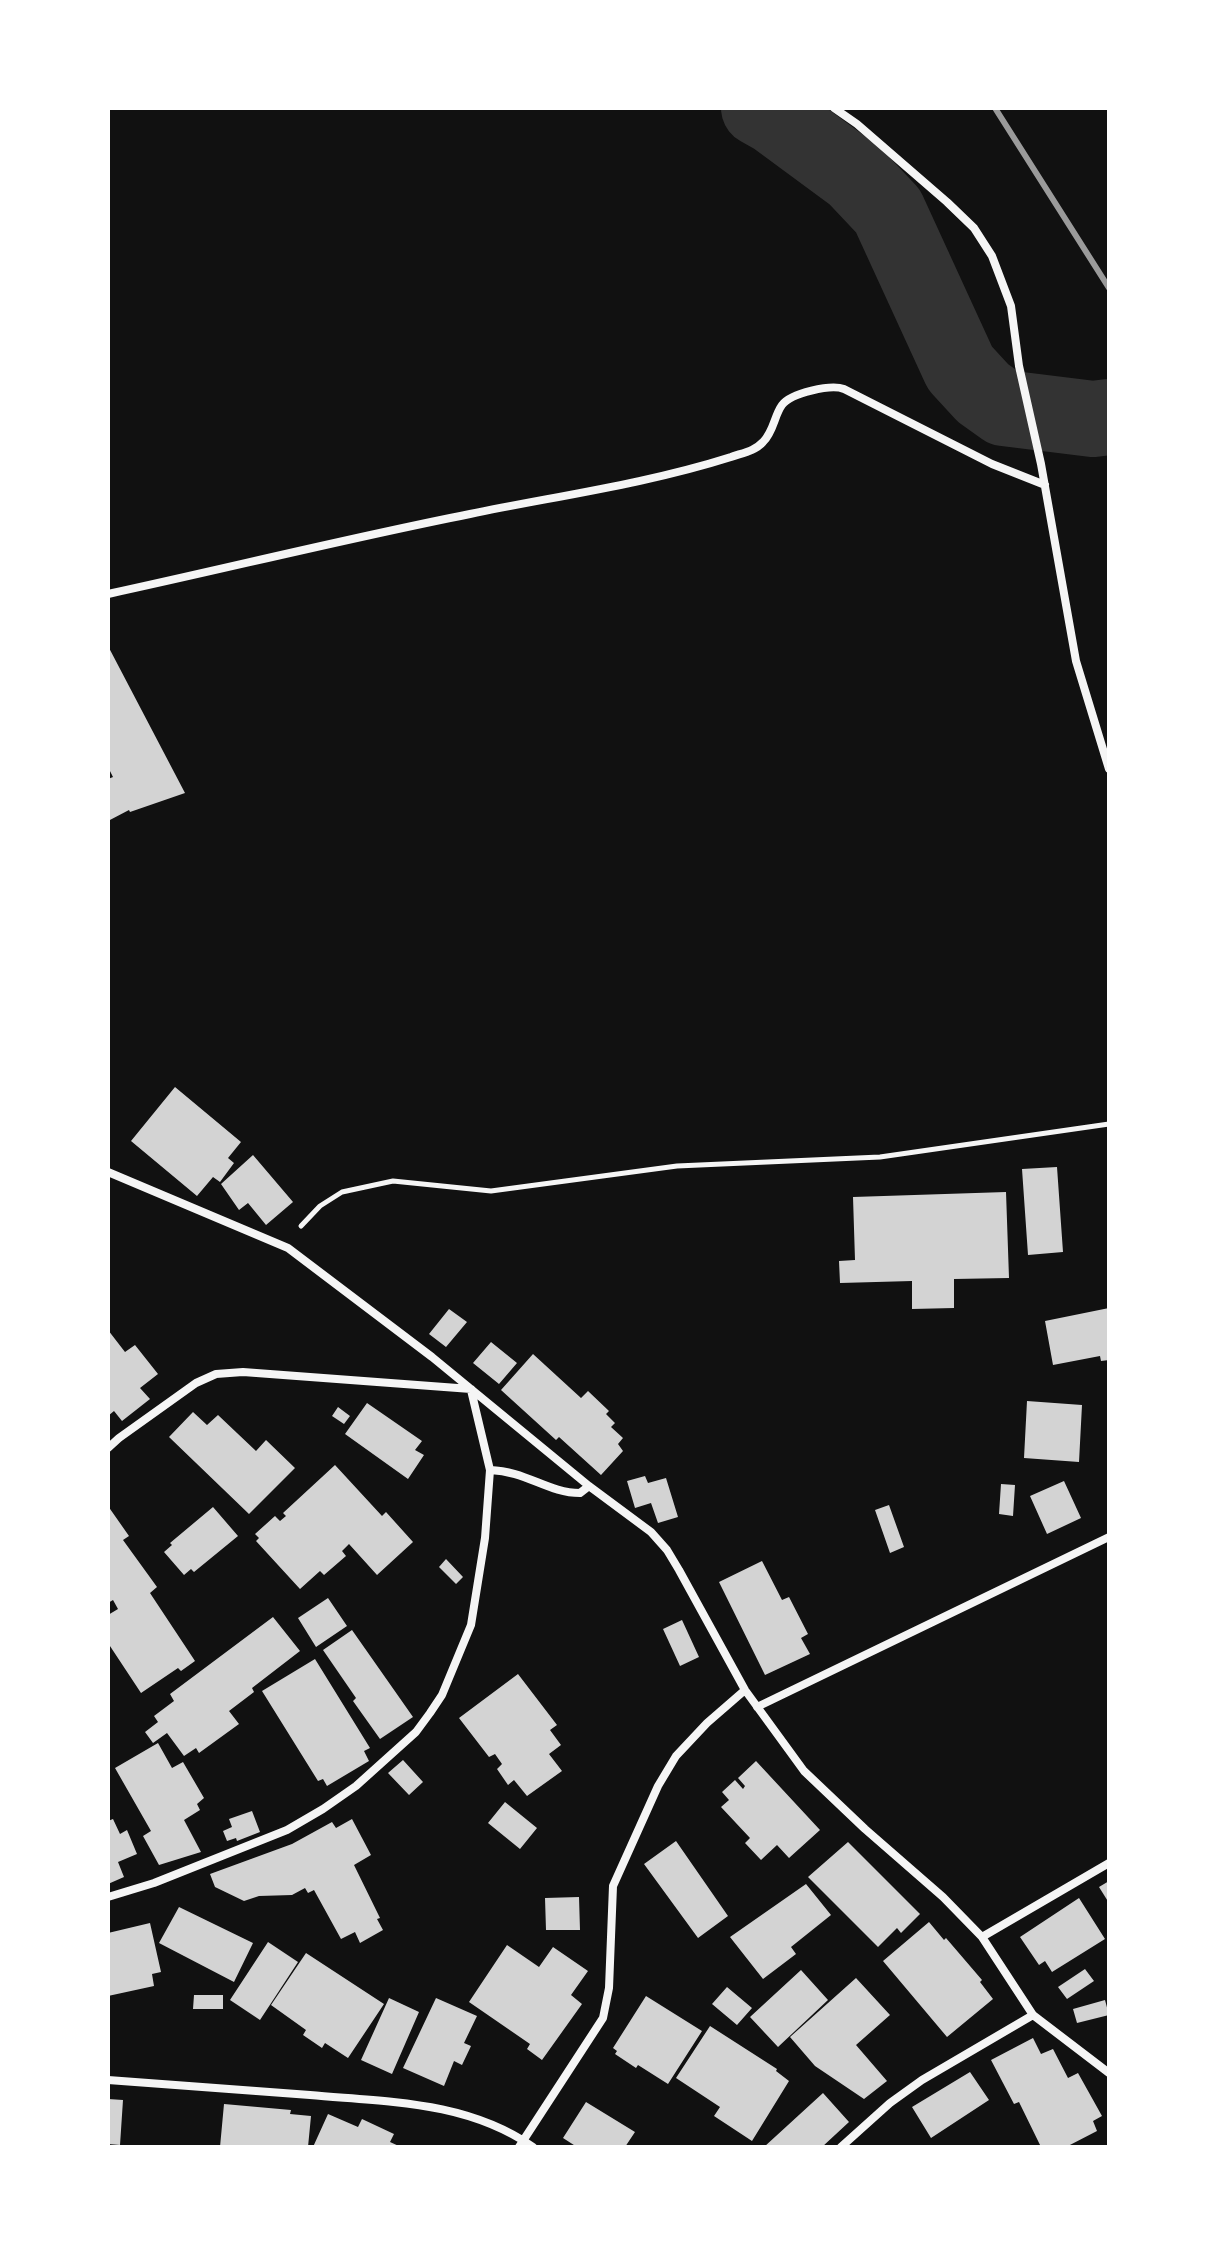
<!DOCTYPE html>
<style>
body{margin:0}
#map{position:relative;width:1217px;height:2255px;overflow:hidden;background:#111;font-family:Arial,sans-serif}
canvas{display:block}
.frame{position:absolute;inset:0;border:110px solid #fff;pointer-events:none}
</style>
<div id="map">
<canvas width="1217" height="2255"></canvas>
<div class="frame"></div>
</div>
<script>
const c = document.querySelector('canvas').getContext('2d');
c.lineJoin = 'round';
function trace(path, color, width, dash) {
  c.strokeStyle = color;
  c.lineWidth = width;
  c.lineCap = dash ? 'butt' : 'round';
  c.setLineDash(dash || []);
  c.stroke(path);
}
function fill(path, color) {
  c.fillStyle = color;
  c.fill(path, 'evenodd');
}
trace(new Path2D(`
 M 759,108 L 775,117 L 855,176 L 888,211 L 960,368 L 983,393 L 1004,408 L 1093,419 L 1109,417`), '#333', 76);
fill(new Path2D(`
 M 108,646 L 185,793 L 130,812 L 129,810 L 108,821 L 108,779 L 113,777 L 108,767 Z
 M 175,1087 L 241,1142 L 228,1158 L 234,1163 L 220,1182 L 213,1177 L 197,1196 L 131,1141 Z
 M 253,1155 L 293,1202 L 266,1225 L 248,1203 L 239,1210 L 221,1184 Z
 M 1057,1167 L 1063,1252 L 1028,1255 L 1022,1169 Z
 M 1006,1192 L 1009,1278 L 954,1279 L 954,1308 L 912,1309 L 912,1281 L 840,1283 L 839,1261 L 855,1260 L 853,1197 Z
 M 1109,1308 L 1109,1360 L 1101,1361 L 1100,1356 L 1053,1365 L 1045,1321 Z
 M 449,1309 L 467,1322 L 446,1347 L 429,1334 Z
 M 108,1330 L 125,1352 L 135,1345 L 158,1374 L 140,1388 L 150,1399 L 122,1421 L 114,1411 L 108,1416 Z
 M 491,1342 L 517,1363 L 499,1384 L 473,1363 Z
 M 533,1354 L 581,1398 L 588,1391 L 609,1411 L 606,1414 L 615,1423 L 611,1427 L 623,1438 L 618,1444 L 623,1451 L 601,1475 L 559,1437 L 556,1440 L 501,1390 Z
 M 1027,1401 L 1082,1405 L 1079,1462 L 1024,1458 Z
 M 367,1403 L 422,1441 L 415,1450 L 424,1455 L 408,1479 L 345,1434 Z
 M 338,1407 L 350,1416 L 344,1424 L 332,1416 Z
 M 193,1412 L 207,1425 L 218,1415 L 256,1451 L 266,1440 L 295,1468 L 249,1514 L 169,1437 Z
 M 335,1465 L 382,1516 L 386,1512 L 413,1542 L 377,1575 L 349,1544 L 342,1551 L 346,1556 L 324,1575 L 320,1571 L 300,1589 L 256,1541 L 259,1538 L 255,1534 L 275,1516 L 280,1521 L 286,1516 L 283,1513 Z
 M 645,1476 L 648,1483 L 666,1478 L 678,1517 L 658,1523 L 651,1503 L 635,1508 L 627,1481 Z
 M 1064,1481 L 1081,1518 L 1047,1534 L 1030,1496 Z
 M 1001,1484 L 1015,1485 L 1013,1516 L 999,1514 Z
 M 889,1505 L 904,1547 L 890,1553 L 875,1510 Z
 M 108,1506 L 129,1536 L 123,1540 L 157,1587 L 150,1593 L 195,1661 L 181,1671 L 178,1668 L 141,1693 L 108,1643 L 108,1615 L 118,1609 L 113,1600 L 108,1603 Z
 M 213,1507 L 238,1536 L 194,1572 L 191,1569 L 184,1575 L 164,1552 L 172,1545 L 170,1543 Z
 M 446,1559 L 463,1577 L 456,1584 L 439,1567 Z
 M 762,1561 L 782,1600 L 789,1597 L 808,1634 L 801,1638 L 810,1654 L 765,1675 L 719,1582 Z
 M 328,1598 L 347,1626 L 316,1647 L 298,1618 Z
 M 273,1617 L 300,1651 L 252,1688 L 254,1692 L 229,1711 L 239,1724 L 199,1753 L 196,1748 L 184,1756 L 167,1733 L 153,1743 L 145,1732 L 158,1722 L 154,1716 L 174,1701 L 170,1694 Z
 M 682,1620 L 699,1657 L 680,1666 L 663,1629 Z
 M 352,1630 L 413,1717 L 380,1739 L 353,1701 L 356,1698 L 323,1650 Z
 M 315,1659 L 370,1748 L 364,1751 L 369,1761 L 327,1786 L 323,1779 L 318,1781 L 262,1691 Z
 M 518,1674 L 557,1725 L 550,1730 L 561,1745 L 549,1754 L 562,1771 L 527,1796 L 514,1780 L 508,1785 L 497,1769 L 502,1764 L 495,1754 L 489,1757 L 459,1718 Z
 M 158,1743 L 172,1768 L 183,1762 L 204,1798 L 197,1804 L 200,1810 L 184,1820 L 201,1852 L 159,1865 L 143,1836 L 151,1831 L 115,1768 Z
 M 403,1760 L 423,1782 L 409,1795 L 388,1773 Z
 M 756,1761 L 820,1830 L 789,1858 L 777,1845 L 761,1860 L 745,1843 L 750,1838 L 721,1807 L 729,1800 L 722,1792 L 735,1780 L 743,1789 L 745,1786 L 738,1778 Z
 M 505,1802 L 537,1828 L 520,1849 L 488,1823 Z
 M 252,1811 L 260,1832 L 237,1841 L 236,1838 L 227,1841 L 223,1831 L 232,1827 L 229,1819 Z
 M 113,1819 L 120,1834 L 127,1830 L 137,1854 L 118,1862 L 124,1877 L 108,1884 L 108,1821 Z
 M 352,1819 L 371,1855 L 354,1865 L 380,1918 L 377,1919 L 383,1930 L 360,1943 L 355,1932 L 341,1939 L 314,1890 L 308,1893 L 305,1888 L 292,1895 L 259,1896 L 244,1901 L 215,1887 L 210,1874 L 292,1844 L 332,1822 L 336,1828 Z
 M 676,1841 L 728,1916 L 698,1938 L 644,1864 Z
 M 848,1842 L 920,1914 L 901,1933 L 897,1928 L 878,1947 L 808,1877 Z
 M 1109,1881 L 1109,1903 L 1099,1887 Z
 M 806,1884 L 831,1915 L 791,1947 L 796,1954 L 763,1979 L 730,1937 Z
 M 579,1897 L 580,1930 L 546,1930 L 545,1898 Z
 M 1079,1898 L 1105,1939 L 1052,1972 L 1045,1961 L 1039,1965 L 1020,1937 Z
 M 179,1907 L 253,1943 L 234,1982 L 159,1943 Z
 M 929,1922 L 944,1940 L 946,1938 L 982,1980 L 980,1982 L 993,1999 L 947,2037 L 883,1961 Z
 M 150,1923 L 161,1972 L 152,1974 L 154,1986 L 108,1996 L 108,1933 Z
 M 268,1942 L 298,1962 L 260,2020 L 230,2000 Z
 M 507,1945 L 539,1967 L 553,1947 L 588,1971 L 571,1995 L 582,2004 L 542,2060 L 527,2049 L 530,2044 L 469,2002 Z
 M 306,1953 L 384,2004 L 348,2058 L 325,2043 L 322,2048 L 303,2035 L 306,2030 L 271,2005 Z
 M 1085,1969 L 1094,1981 L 1067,1999 L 1058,1987 Z
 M 801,1970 L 828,2000 L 778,2047 L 750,2017 Z
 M 856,1978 L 890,2015 L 856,2045 L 887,2081 L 864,2099 L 815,2066 L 790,2037 Z
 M 727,1987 L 752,2008 L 737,2025 L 712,2004 Z
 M 194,1995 L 223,1995 L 223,2009 L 193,2009 Z
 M 646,1996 L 702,2031 L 668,2084 L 638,2065 L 636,2068 L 615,2054 L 617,2051 L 613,2048 Z
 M 389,1998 L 419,2012 L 392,2074 L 361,2060 Z
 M 436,1998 L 477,2016 L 464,2043 L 471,2046 L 462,2065 L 454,2061 L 444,2086 L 403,2068 Z
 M 1105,2000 L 1109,2015 L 1077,2023 L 1073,2009 Z
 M 710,2026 L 777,2069 L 776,2071 L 789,2081 L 752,2141 L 714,2116 L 720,2107 L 676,2078 Z
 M 1033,2038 L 1041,2054 L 1053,2049 L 1068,2078 L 1078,2073 L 1102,2116 L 1093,2121 L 1097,2131 L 1066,2147 L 1041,2147 L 1019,2102 L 1014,2104 L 991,2060 Z
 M 970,2072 L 989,2100 L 931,2138 L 912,2107 Z
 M 823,2093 L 849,2122 L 822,2147 L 764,2147 Z
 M 108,2099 L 123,2100 L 120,2145 L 108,2144 Z
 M 586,2102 L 635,2132 L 625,2147 L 577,2147 L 563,2138 Z
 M 224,2104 L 291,2110 L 290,2114 L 311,2116 L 308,2147 L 220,2147 Z
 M 328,2114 L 358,2127 L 362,2119 L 394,2134 L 390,2142 L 401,2147 L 313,2147 Z`), '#d3d3d3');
trace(new Path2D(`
 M 301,1226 L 320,1206 L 342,1192 L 393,1181 L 491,1191 L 677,1166 L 880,1157 L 1109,1124`), '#f5f5f5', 5);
trace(new Path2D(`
 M 834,108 L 857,124 L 947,202 L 974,228 L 992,256 L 1011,306 L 1019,366 L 1041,464 L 1076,661 L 1109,769
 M 108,594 C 228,568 349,538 470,514 C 557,496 646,484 731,457 C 742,453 755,451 763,442 C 774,431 774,416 782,405 C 791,393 831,384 844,389 L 992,464 L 1045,485
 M 108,1172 L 288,1248 L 432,1357 L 589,1486 L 651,1532 L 667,1550 L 679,1570 L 745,1690 L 804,1771 L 865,1829 L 943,1897 L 982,1937 L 1033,2015 L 1109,2073
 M 108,1448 L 119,1438 L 196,1383 L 216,1374 L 243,1372 L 471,1389
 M 490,1470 C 526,1471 548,1493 580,1493 L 589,1486
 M 757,1707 L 1109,1537
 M 108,1897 L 154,1883 L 287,1830 L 323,1809 L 356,1786 L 416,1732 L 430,1713 L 442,1695 L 471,1625 L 485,1538 L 490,1470 L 471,1390
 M 982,1937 L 1109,1863
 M 108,2080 C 175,2085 243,2090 310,2095 C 388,2102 467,2101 533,2147
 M 519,2147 L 603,2018 L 609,1988 L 613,1886 L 658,1786 L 676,1756 L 707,1723 L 745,1690
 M 841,2147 L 890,2103 L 922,2080 L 1033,2015`), '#f5f5f5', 8);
trace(new Path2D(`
 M 995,108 L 1109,288`), '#9a9a9a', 6);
</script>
